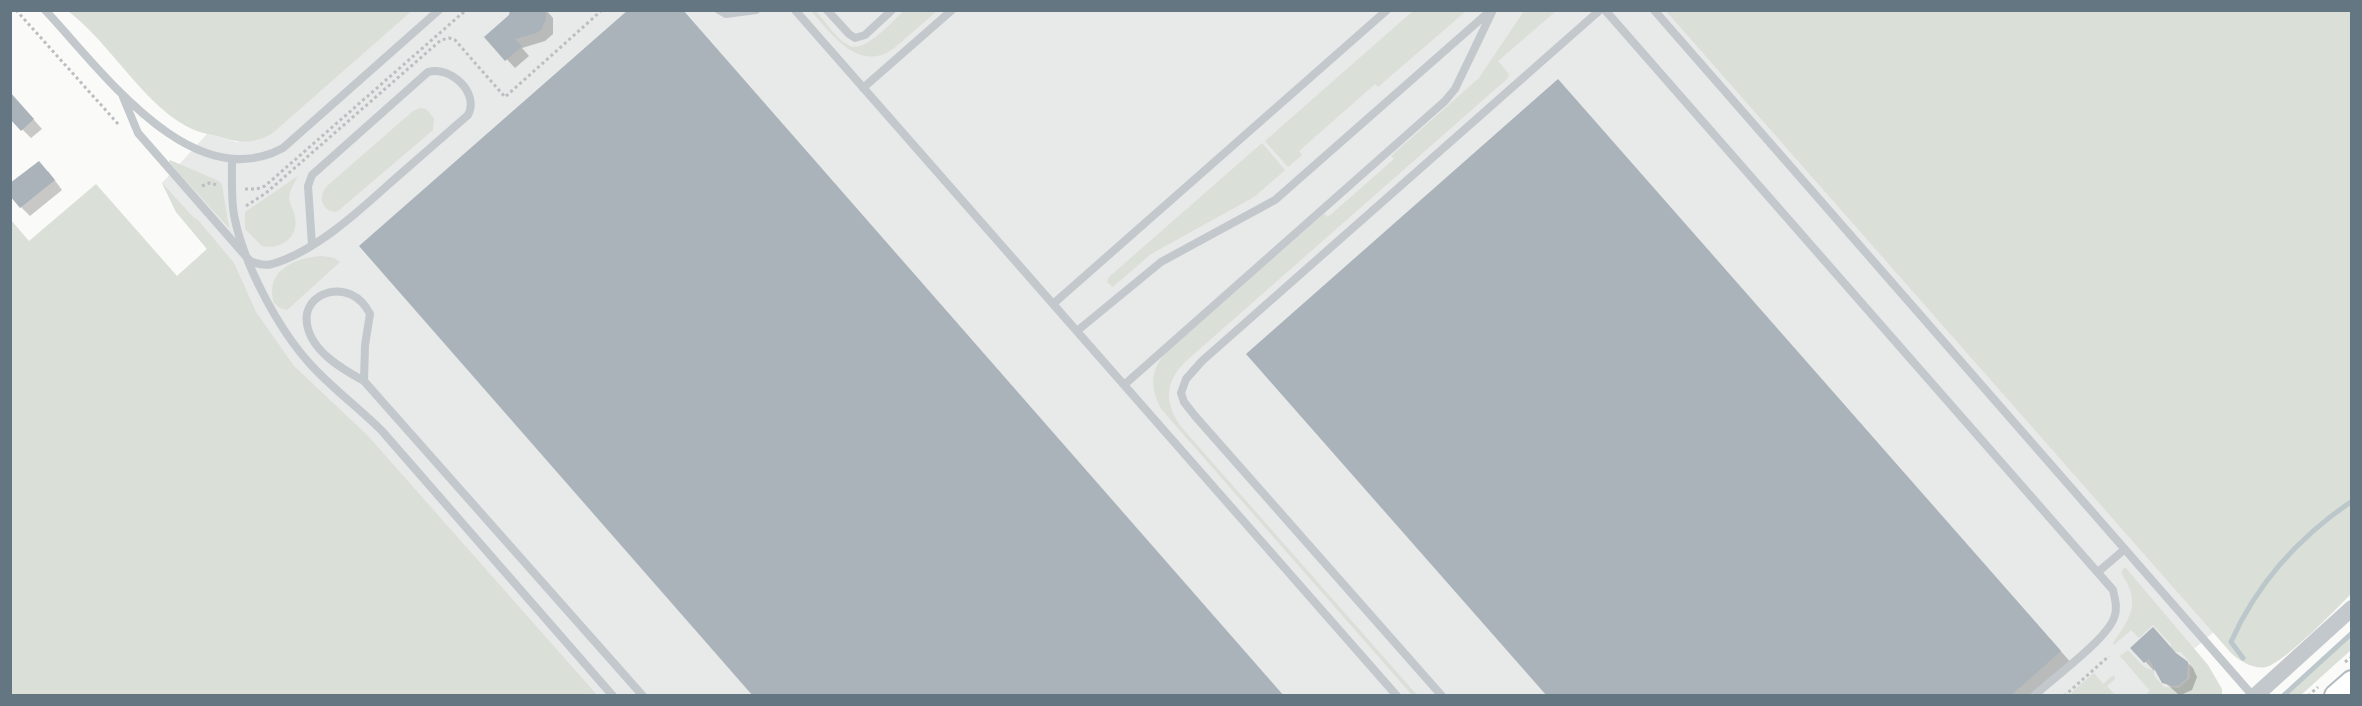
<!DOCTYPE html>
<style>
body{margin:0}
#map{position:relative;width:2362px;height:706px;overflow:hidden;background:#fafaf8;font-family:Inter,sans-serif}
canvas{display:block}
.frame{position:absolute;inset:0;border:12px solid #657683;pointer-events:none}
</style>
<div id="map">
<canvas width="2362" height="706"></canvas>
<div class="frame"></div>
</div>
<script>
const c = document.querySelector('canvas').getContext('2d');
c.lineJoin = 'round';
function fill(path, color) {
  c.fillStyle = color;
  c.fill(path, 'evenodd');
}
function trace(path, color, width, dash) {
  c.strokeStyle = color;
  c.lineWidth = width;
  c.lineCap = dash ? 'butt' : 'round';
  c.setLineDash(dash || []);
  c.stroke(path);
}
fill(new Path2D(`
 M 412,11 L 1682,11 L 2222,625 L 2189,653 L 2215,695 L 558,695 L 177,276 L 207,249 L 176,212 L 162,183 L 207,134 L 237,142 L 273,133 Z`), '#e8e9e9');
fill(new Path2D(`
 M 1414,10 L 1466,11 L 1378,87 L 1375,84 L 1299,151 L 1302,155 L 1288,167 L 1265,141 Z
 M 68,11 L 68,10 L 412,11 L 273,133 C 251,145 240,143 216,136 C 206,134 195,131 186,126 C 143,103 109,42 68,11 Z
 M 811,11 L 816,11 C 825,21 835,38 848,45 C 864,55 892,21 904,11 L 937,11 L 893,49 C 858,73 832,34 811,11 Z
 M 1524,11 L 1556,11 L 1498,61 L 1509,74 L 1508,78 L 1186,361 C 1164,382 1164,404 1182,428 L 1417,695 L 1412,695 L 1162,410 C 1151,391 1149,372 1164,355 L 1324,214 L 1328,217 L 1394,159 L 1391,156 L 1479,78 Z
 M 1666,11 L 2351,11 L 2351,594 C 2336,609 2284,663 2266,667 C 2255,670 2240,661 2232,654 Z
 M 420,108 L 426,109 L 434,118 L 433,130 L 339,210 L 335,212 L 328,210 C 320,203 320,195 326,187 L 413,111 Z
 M 1262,143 L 1285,170 L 1254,197 L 1151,254 L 1115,285 L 1113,287 L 1107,282 L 1109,277 Z
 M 170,160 L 219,181 L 222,185 L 229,228 L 169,162 Z
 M 298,176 C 294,183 289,191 289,199 C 290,205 294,211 295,217 C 299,238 280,250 262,246 L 245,229 L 245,212 Z
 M 162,183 L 193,217 L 198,220 L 234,263 L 256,312 L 294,366 L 368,436 L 597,695 L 11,695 L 11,220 L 29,241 L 96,184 L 177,276 L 207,249 L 176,212 Z
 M 323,256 L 334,258 L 340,262 L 287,310 L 280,308 L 274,303 C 264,271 295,257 323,256 Z
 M 2125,567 L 2208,665 L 2222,689 L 2222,695 L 2145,695 L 2150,691 L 2120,656 L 2128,650 L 2144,667 L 2154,671 L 2154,676 L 2164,687 L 2179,688 L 2190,678 L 2190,663 L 2181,652 L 2170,651 L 2171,644 L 2153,625 L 2139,638 L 2131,630 L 2114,645 L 2113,643 C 2126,624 2139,608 2128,585 C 2126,580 2123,577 2121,572 Z
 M 2351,635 L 2351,650 L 2301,695 L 2285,695 Z
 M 2094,673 L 2103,684 L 2112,676 L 2115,676 L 2115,679 L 2107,686 L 2115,695 L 2074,695 L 2071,693 Z`), '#dadfd7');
fill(new Path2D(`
 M 546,10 L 553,18 L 553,34 L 545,41 L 522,48 L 529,56 L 515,68 L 486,37 Z
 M 1571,95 L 2073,665 L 2039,696 L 1549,696 Z
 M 20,104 L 42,129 L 31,138 L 22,129 Z
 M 48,171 L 62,190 L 30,216 L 21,207 Z
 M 2133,648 L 2177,655 L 2184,659 L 2193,668 L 2197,677 L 2192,690 L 2183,694 L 2178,694 L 2160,678 L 2155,669 L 2154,671 Z`), '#0003');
trace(new Path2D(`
 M 2243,658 L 2231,642 C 2257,583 2299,537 2352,501
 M 2283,696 L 2352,633`), '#bbc7cb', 5);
fill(new Path2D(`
 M 510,10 L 546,10 L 546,19 L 541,30 L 536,33 L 515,39 L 522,46 L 505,61 L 484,37 L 509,15 Z
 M 628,10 L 683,10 L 1284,696 L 753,696 L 359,246 Z
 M 1558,79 L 2061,651 L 2010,696 L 1547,696 L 1246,354 Z
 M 10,92 L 34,119 L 21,131 L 10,119 Z
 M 39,161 L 55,180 L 20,208 L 10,196 L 10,183 Z
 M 2153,627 L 2176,653 L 2188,662 L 2187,678 L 2179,685 L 2173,686 L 2162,683 L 2149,659 L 2144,663 L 2130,648 Z`), '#aab3b9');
const secondary = new Path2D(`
 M 2336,696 L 2352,682`);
trace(secondary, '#b3babf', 26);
trace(new Path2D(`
 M 16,10 L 119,125
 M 202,186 L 209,183 L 218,185
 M 245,189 L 257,189 L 265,186 L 466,10
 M 246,206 L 266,193 L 441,40 L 449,38 L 455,40 L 505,97 L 602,10
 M 2345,662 L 2352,657
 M 2064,696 L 2109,656
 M 2308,696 L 2318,687`), '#bbbfc2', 3, [3, 3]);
trace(new Path2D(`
 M 45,10 C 100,68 191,198 283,148 L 439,10
 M 719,10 L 726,14 L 756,10
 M 795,10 L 1397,696
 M 827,10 L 849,34 L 855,38 L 865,35 L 892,10
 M 1605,10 L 2113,590 C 2115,600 2118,608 2114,618 C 2106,640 2053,678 2034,696
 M 1654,10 L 2253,696
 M 863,88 L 952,10
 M 123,97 L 138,133 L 250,261 C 257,264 264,266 272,264 C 314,252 357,213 389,184 C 415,161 442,138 468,115 C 480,93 450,65 428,72 L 312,175 L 308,186 L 312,245
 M 232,160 C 232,178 231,197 234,215 C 243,263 278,329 311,365 C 333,389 359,408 382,431 L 613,696
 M 1053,304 L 1387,10
 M 1077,331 L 1161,262 L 1275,200 L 1490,11
 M 364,381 L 365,345 L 370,314 C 351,275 301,292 307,324 C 311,351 342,369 364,381 L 643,696
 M 1124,385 L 1445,101 L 1455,89 L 1493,10
 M 2098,572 L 2125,549
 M 1442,696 L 1195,416 L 1184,402 L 1181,393 L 1186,379 L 1202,361 L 1600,10`), '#c3c8cc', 8);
trace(new Path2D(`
 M 2255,696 L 2352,608`), '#c3c8cc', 16);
trace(secondary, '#fff', 22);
</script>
